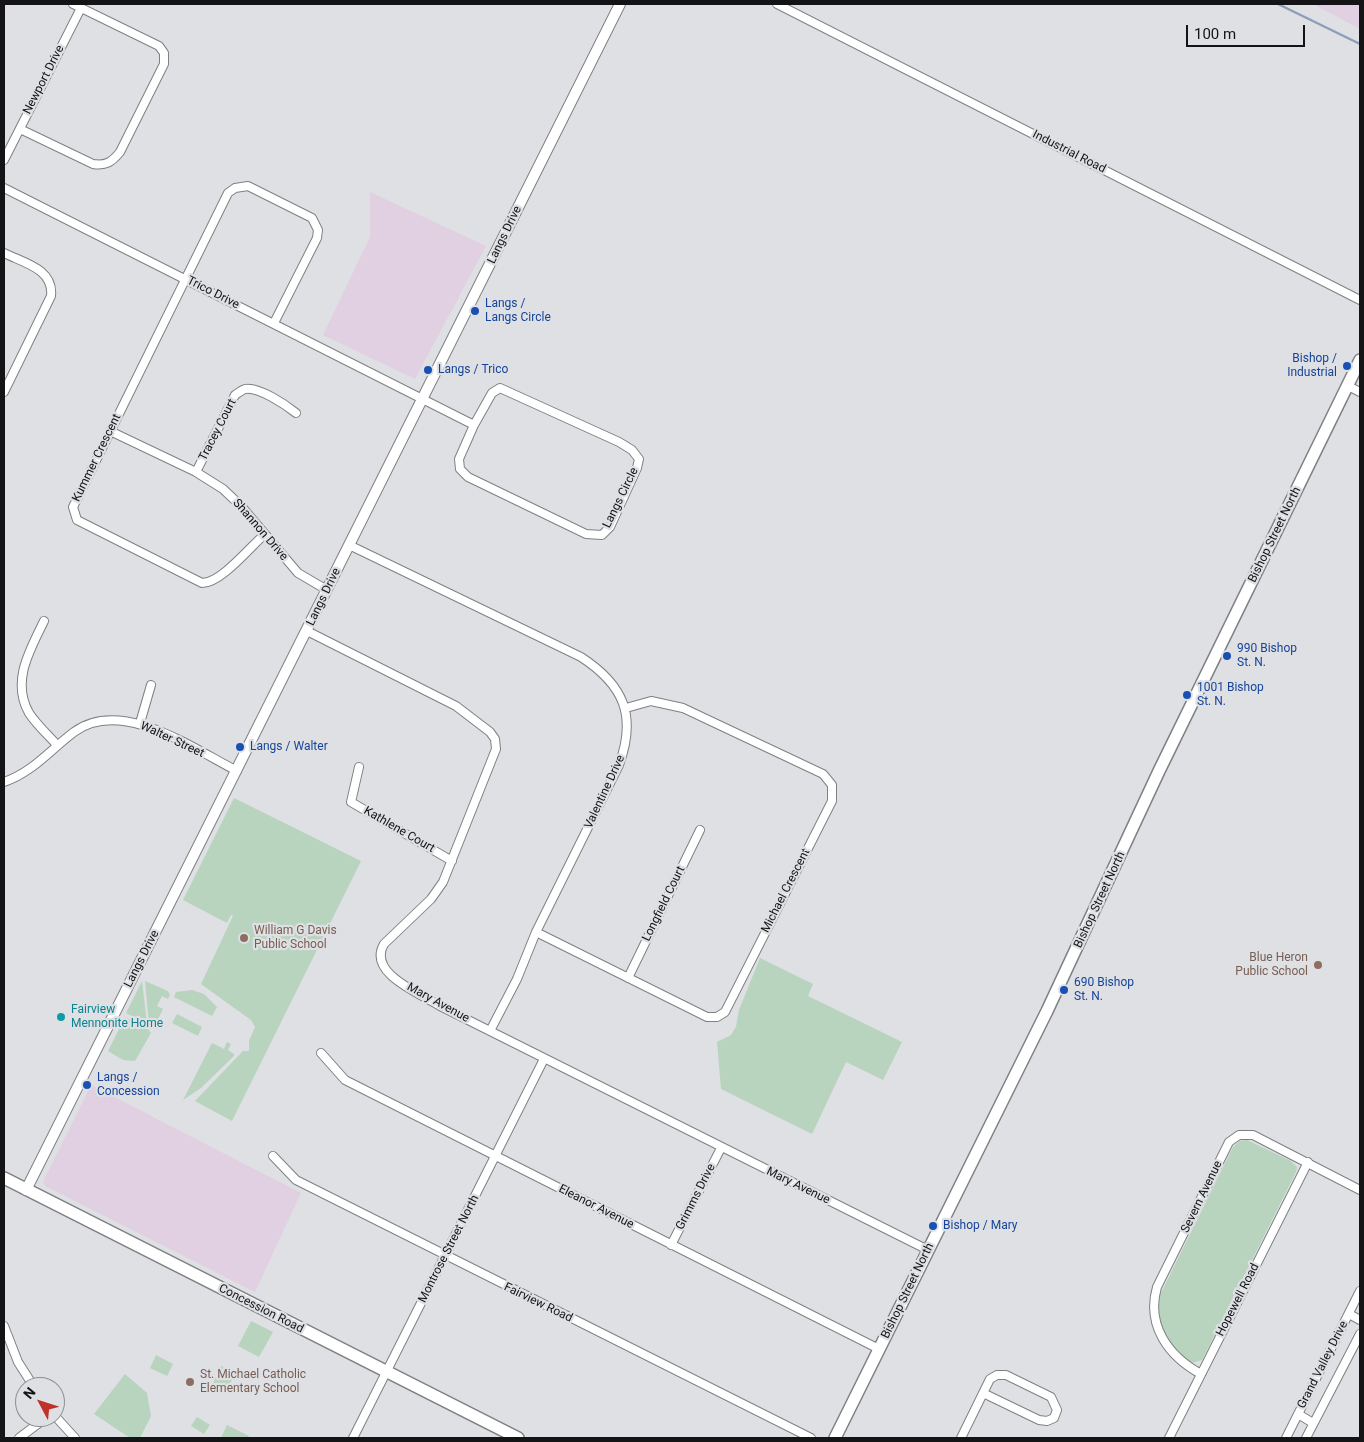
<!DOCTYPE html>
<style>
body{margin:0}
#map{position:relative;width:1364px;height:1442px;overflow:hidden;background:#dee0e4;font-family:Roboto,sans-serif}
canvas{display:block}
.frame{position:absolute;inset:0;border:5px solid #141416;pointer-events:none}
.north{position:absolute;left:15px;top:1377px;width:50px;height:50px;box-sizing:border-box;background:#dee0e4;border:1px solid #8d8e92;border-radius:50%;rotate:310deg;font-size:14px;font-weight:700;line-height:20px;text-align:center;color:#141416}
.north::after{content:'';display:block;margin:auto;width:18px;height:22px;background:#bf312a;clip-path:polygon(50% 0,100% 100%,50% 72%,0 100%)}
.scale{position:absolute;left:1186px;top:25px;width:119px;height:22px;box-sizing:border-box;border:2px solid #141416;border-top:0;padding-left:6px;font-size:15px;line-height:18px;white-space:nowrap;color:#141416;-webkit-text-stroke:4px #dee0e4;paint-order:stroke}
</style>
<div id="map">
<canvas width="1364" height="1442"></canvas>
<div class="frame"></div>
<div class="north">N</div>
<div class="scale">100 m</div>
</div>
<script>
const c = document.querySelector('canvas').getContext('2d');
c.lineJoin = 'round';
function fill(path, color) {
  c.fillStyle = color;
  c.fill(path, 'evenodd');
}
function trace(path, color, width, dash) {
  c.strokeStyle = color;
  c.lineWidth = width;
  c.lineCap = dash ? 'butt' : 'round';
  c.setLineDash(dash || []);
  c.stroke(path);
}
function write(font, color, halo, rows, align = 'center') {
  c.font = font + ' Roboto,sans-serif';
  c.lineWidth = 4.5;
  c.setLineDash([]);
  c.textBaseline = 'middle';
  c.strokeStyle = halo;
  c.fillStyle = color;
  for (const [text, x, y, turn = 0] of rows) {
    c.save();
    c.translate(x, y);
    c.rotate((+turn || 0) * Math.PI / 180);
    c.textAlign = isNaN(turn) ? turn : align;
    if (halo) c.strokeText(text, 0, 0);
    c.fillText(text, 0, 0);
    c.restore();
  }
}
fill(new Path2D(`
 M 1313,4 L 1360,4 L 1360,29 Z
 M 370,192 L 486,246 L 415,379 L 323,335 L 370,237 Z
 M 91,1085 L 301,1193 L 255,1292 L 45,1186 L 43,1182 Z`), '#e1d0e1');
fill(new Path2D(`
 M 234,798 L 361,861 L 232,1121 L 195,1101 L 243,1051 L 249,1051 L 249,1041 L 255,1027 L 251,1020 L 201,984 L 233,916 L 231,915 L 227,923 L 183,900 Z
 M 760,958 L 813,984 L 808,996 L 902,1042 L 883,1080 L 846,1062 L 812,1134 L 721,1089 L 717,1042 L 731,1035 L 736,1027 L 739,1010 Z
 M 142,981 L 147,1024 L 126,1013 Z
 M 145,981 L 168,991 L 170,995 L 168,999 L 162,996 L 157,1006 L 163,1009 L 154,1027 L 149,1024 Z
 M 192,990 L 204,994 L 217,1007 L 212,1016 L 174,997 L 176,992 Z
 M 177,1014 L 202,1027 L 198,1036 L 172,1023 Z
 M 125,1017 L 148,1029 L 151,1033 L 135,1061 L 123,1060 L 108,1051 Z
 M 227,1042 L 231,1044 L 228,1050 L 234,1054 L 234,1056 L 201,1088 L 183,1100 L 212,1043 L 224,1049 Z
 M 1247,1140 L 1291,1161 L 1297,1167 L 1296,1172 L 1202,1360 L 1192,1363 C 1179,1357 1163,1333 1159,1319 C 1156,1311 1158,1303 1160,1295 L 1233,1147 L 1240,1141 Z
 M 251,1321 L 273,1332 L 259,1357 L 238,1346 Z
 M 156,1355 L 173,1364 L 167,1376 L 150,1368 Z
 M 221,1366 L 235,1373 L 227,1390 L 213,1383 Z
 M 125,1374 L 147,1393 L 151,1416 L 140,1438 L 130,1438 L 94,1414 Z
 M 197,1417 L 210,1425 L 204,1434 L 191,1426 Z
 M 227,1425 L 249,1436 L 248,1438 L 221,1438 Z`), '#b8d3be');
trace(new Path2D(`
 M 1278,4 L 1360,44`), '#8c9eb8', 2.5);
const minor = new Path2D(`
 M 777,4 L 1360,300
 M 20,129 L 93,164 C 106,166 112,162 120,152 L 164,64 L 164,53 L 159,46 L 73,4
 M 4,160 L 81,8
 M 4,188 L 474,425 L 492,393 L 500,388 L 619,442 L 632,450 L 639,459 L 637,468 L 610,527 L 602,535 L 586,534 L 468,477 L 460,469 L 459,459 L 474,425
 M 4,253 C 24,263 54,269 51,296 L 4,392
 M 1348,386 L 1360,392
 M 110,431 L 196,472 L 223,489 L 242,507 L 298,573 L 327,590
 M 196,472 L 235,395 C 238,393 242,390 245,389 C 258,386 286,405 296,413
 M 265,534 C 250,547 221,583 202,583 L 77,520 L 73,507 L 228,193 L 235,188 L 248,186 L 312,218 L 318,230 L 317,238 L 274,323
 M 349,545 L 581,657 C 624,685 637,716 619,765 L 536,932 L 517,979 L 490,1031
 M 44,621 C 30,650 11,681 29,713 C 36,724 48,735 57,745
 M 307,631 L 456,706 L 490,732 L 495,739 L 496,749 L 443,882 L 431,899 L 384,944 C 367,973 419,993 440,1006 L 928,1250
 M 140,723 L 151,685
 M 359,767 L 351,802 L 452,861
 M 4,782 C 33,772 50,750 74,732 C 121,697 194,749 237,771
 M 536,932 L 707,1017 L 717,1017 L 725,1012 L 832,801 L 832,785 L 823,774 L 683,708 L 651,701 L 626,708
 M 628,978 L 700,830
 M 321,1053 L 345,1080 L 879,1349
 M 273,1156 L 296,1180 L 811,1438
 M 671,1245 L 721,1148
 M 1349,1314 L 1360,1320
 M 4,1326 L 18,1362 L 34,1387
 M 1201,1374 C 1168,1356 1146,1325 1157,1287 L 1229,1142 L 1239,1135 L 1253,1135 L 1360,1190
 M 1298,1414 L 1313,1423
 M 55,1416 L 75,1438
 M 19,1438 L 47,1417
 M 353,1438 L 544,1059
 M 961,1438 L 990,1379 L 997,1375 L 1006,1375 L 1051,1397 L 1057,1410 L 1054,1418 L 1047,1421 L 1039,1420 L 983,1393
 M 1169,1438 L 1308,1162
 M 1286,1438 L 1360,1291
 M 1306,1438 L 1360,1334`);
const tertiary = new Path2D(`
 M 26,1190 L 620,4`);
const secondary = new Path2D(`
 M 4,1178 L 518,1438
 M 835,1438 L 1047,1011 L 1159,771 L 1360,360`);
trace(minor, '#7e8083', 10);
trace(tertiary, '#7e8083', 12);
trace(secondary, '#7e8083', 14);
trace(minor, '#fff', 8);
trace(tertiary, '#fff', 10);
trace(secondary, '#fff', 11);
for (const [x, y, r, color] of [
 [475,311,5,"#1a4fb4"],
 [1347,366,5,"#1a4fb4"],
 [428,370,5,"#1a4fb4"],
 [1227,656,5,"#1a4fb4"],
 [1187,695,5,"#1a4fb4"],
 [240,747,5,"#1a4fb4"],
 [244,938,5,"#8d6e63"],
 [1318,965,5,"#8d6e63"],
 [1064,990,5,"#1a4fb4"],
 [61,1017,5,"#0f9aa8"],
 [87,1085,5,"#1a4fb4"],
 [933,1226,5,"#1a4fb4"],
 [190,1382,5,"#8d6e63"]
]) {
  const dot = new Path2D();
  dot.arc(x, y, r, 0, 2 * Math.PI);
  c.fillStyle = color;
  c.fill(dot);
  trace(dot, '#dee0e4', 2);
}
write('12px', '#141416', '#dee0e4', [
 ["Newport Drive",44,80,-63],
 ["Industrial Road",1069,152,27],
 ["Langs Drive",505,235,-64],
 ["Trico Drive",213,293,27],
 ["Tracey Court",218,430,-63],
 ["Kummer Crescent",97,458,-64],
 ["Langs Circle",621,498,-64],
 ["Shannon Drive",260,530,49],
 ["Bishop Street North",1275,535,-64],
 ["Langs Drive",324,597,-64],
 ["Walter Street",172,740,25],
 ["Valentine Drive",605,792,-65],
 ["Kathlene Court",399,830,30],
 ["Michael Crescent",786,891,-63],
 ["Bishop Street North",1100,900,-65],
 ["Longfield Court",664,904,-64],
 ["Langs Drive",142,959,-63],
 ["Mary Avenue",438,1003,29],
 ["Mary Avenue",798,1186,26],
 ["Grimms Drive",696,1197,-63],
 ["Severn Avenue",1202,1197,-64],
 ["Eleanor Avenue",596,1207,27],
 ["Montrose Street North",449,1249,-63],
 ["Bishop Street North",908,1291,-64],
 ["Hopewell Road",1238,1300,-63],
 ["Fairview Road",538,1303,26],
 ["Concession Road",261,1309,27],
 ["Grand Valley Drive",1323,1365,-63]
]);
write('12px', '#164399', '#dee0e4', [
 ["Langs /",485,304],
 ["Langs Circle",485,318],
 ["Bishop /",1337,359,"right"],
 ["Industrial",1337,373,"right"],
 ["Langs / Trico",438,370],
 ["990 Bishop",1237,649],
 ["St. N.",1237,663],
 ["1001 Bishop",1197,688],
 ["St. N.",1197,702],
 ["Langs / Walter",250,747],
 ["690 Bishop",1074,983],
 ["St. N.",1074,997],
 ["Langs /",97,1078],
 ["Concession",97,1092],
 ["Bishop / Mary",943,1226]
], 'left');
write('12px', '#785e54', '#dee0e4', [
 ["William G Davis",254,931],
 ["Public School",254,945],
 ["Blue Heron",1308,958,"right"],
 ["Public School",1308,972,"right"],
 ["St. Michael Catholic",200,1375],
 ["Elementary School",200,1389]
], 'left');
write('12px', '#0d838f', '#dee0e4', [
 ["Fairview",71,1010],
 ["Mennonite Home",71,1024]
], 'left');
</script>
